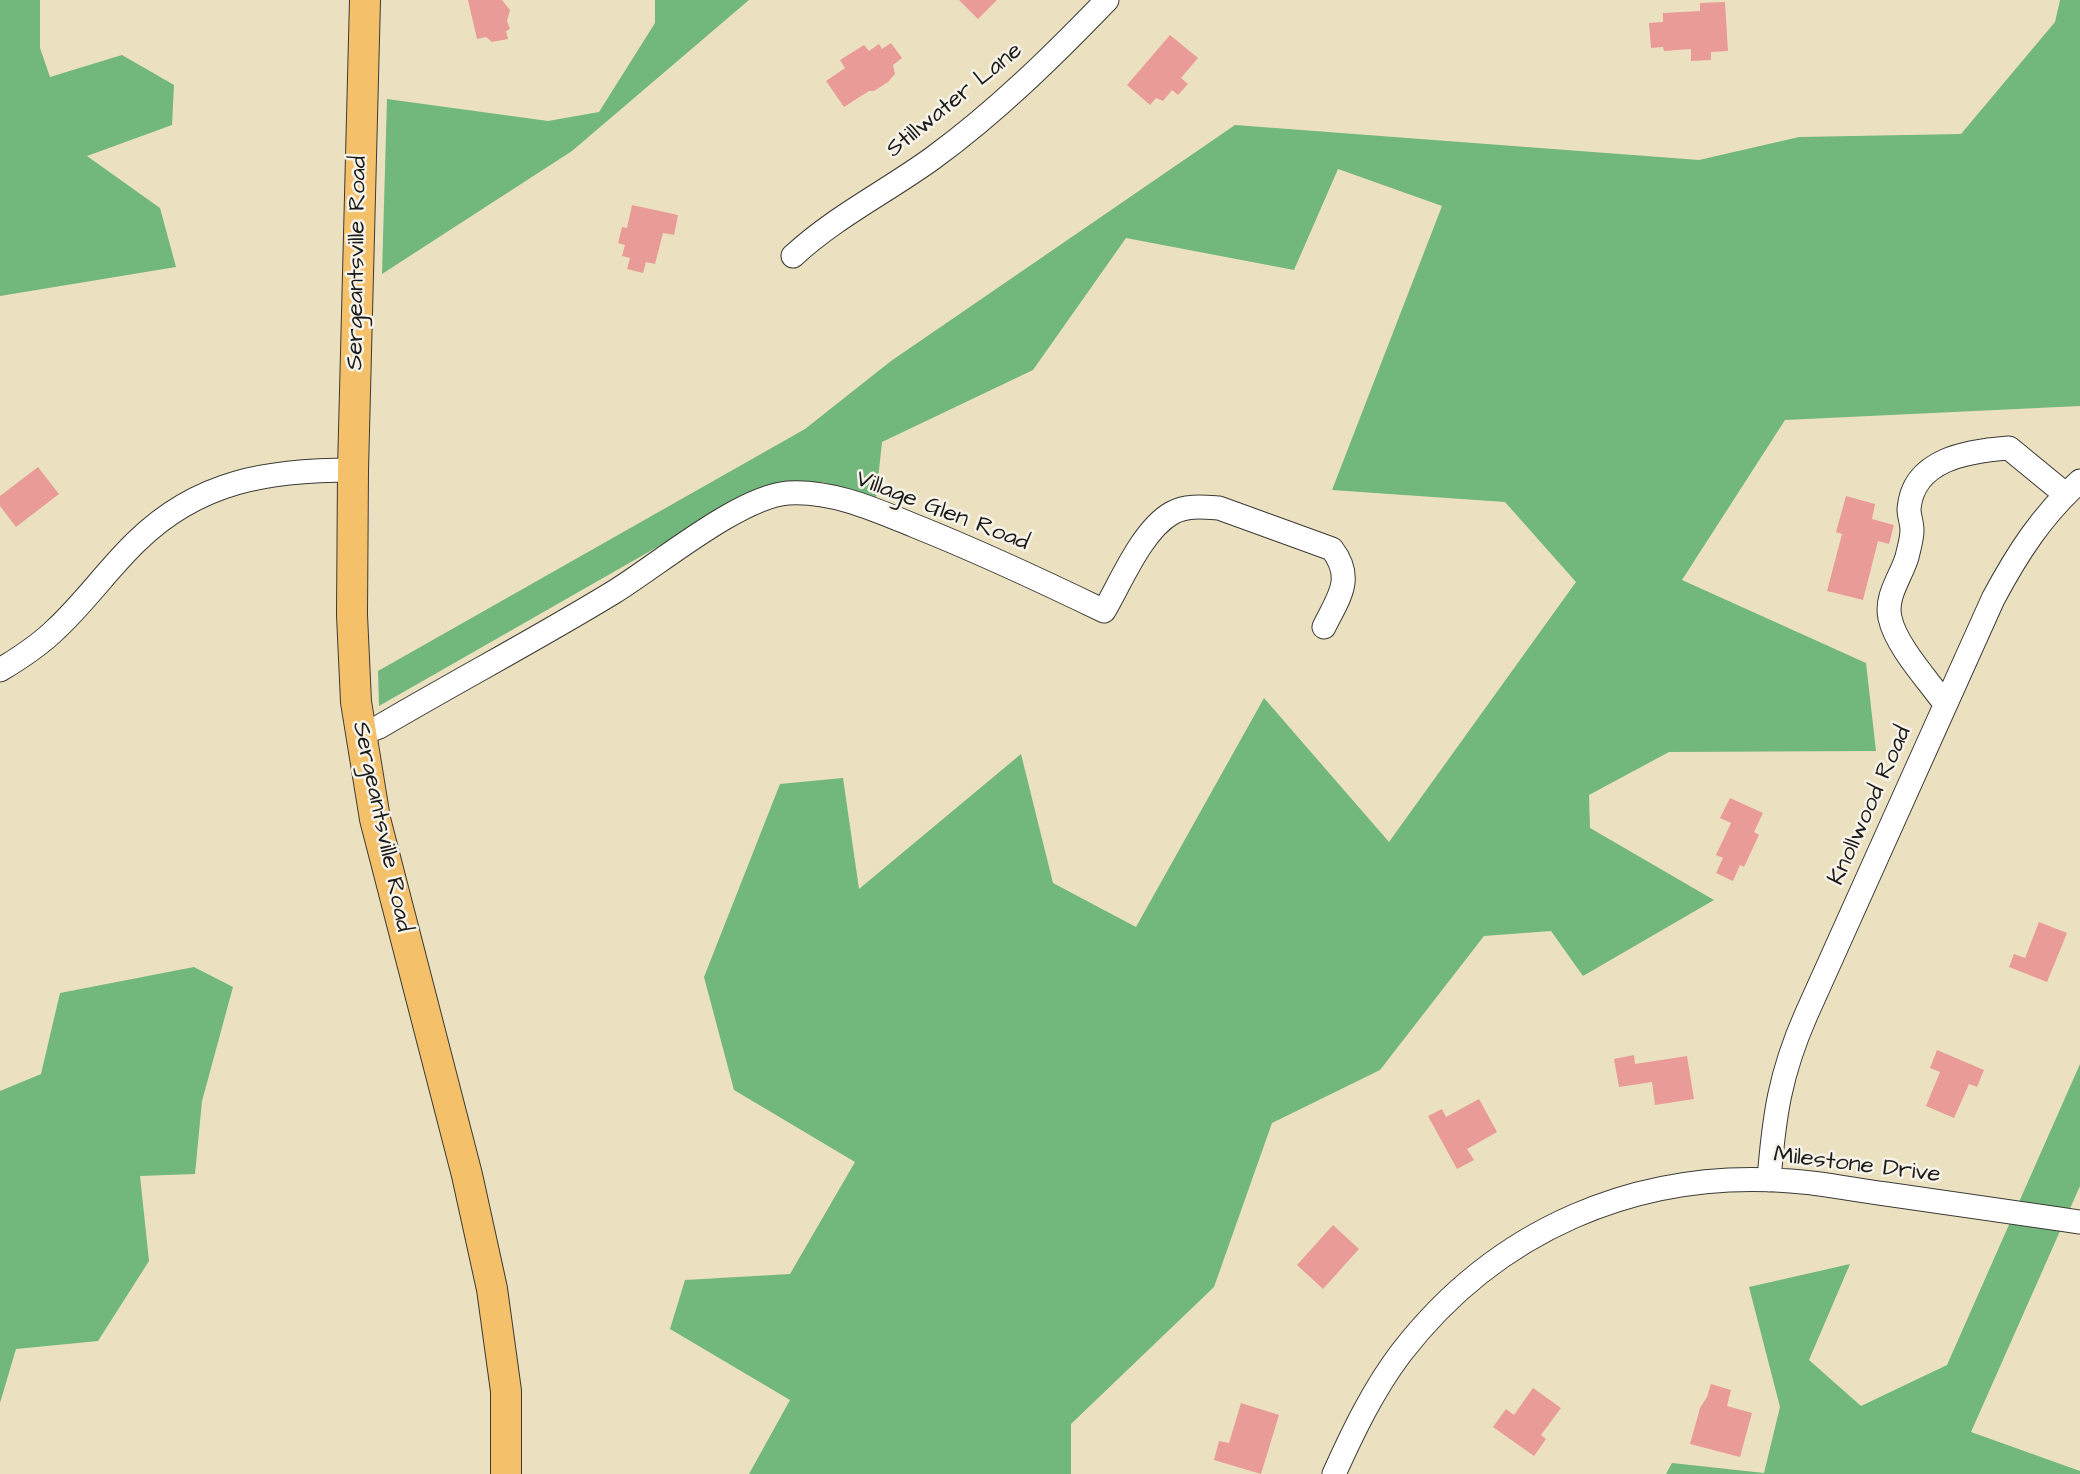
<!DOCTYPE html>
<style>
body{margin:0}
canvas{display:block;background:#ebe1c0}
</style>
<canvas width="2080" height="1474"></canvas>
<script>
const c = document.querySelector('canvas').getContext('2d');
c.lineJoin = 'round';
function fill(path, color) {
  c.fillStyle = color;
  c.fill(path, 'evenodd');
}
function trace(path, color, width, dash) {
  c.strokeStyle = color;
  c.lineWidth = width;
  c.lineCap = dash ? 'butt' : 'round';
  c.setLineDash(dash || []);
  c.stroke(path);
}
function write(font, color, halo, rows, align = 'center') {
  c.font = font + ' "Architects Daughter",sans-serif';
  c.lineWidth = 5;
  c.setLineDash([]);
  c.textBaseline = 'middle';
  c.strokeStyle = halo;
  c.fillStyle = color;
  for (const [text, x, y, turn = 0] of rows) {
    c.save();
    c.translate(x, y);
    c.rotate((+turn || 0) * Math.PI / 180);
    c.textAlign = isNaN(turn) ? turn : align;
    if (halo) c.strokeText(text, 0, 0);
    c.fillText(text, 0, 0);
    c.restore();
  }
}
fill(new Path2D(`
 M 0,0 L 40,0 L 40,48 L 50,77 L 122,55 L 174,85 L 172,125 L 87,156 L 160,208 L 176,267 L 0,296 Z
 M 655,0 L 749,0 L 572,151 L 382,274 L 387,99 L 548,121 L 599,112 L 655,23 Z
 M 2060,0 L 2080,0 L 2080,406 L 1785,420 L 1682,580 L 1866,663 L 1876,751 L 1669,752 L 1589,795 L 1590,828 L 1714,900 L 1583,976 L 1551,931 L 1484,936 L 1380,1070 L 1272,1123 L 1214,1287 L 1071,1424 L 1071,1474 L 749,1474 L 790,1400 L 670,1329 L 685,1280 L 790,1274 L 855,1162 L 734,1090 L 704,977 L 780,784 L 843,778 L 859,889 L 1021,754 L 1053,883 L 1136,927 L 1264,698 L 1389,842 L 1576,582 L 1505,502 L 1332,490 L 1442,206 L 1338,169 L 1294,270 L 1126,238 L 1033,370 L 882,442 L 876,498 L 823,482 L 764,486 L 379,706 L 378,671 L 805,429 L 891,361 L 1235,125 L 1699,160 L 1799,137 L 1961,134 L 2055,22 Z
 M 194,967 L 233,987 L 202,1101 L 195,1174 L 140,1176 L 149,1261 L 98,1341 L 16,1349 L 0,1403 L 0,1091 L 41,1074 L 60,993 Z
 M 2080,1064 L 2080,1186 L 1971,1432 L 2080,1471 L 2080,1474 L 1666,1474 L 1672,1463 L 1764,1473 L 1780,1407 L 1749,1287 L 1850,1264 L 1809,1360 L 1861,1406 L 1947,1365 Z`), '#72b77c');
fill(new Path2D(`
 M 468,0 L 502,0 L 510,10 L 507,21 L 510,29 L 506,31 L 508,39 L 492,42 L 486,37 L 477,39 Z
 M 959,0 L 997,0 L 978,19 Z
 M 1725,2 L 1728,51 L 1711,52 L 1711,60 L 1691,61 L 1691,49 L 1664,51 L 1663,47 L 1651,48 L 1649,23 L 1663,22 L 1663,13 L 1700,11 L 1700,3 Z
 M 1170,35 L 1198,58 L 1181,78 L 1188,84 L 1178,95 L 1172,90 L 1163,101 L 1156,98 L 1150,105 L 1127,85 Z
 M 891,43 L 902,58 L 893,65 L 895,74 L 888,82 L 874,91 L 869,91 L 844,107 L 826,81 L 845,68 L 840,60 L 864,45 L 869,51 L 879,44 L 882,49 Z
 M 632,205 L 678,215 L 674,235 L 663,233 L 655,264 L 646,262 L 643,273 L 627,269 L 630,258 L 622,256 L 625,245 L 618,243 L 622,227 L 627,228 Z
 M 38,467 L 59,494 L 16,527 L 0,506 L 0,496 Z
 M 1846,496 L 1875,504 L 1872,519 L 1894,525 L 1889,544 L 1878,541 L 1863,600 L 1827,591 L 1842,534 L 1836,532 Z
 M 1730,798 L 1763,813 L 1754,832 L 1759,835 L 1744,867 L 1740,865 L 1733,881 L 1716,873 L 1723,858 L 1716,855 L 1731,823 L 1720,818 Z
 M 2039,922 L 2067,933 L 2047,982 L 2009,967 L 2014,954 L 2025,958 Z
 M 1937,1050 L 1984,1070 L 1977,1087 L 1969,1084 L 1954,1118 L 1926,1106 L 1940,1072 L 1930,1068 Z
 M 1634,1055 L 1635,1064 L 1687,1056 L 1694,1099 L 1655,1105 L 1652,1082 L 1619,1087 L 1614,1059 Z
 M 1479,1099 L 1497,1132 L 1467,1149 L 1474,1160 L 1457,1169 L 1428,1116 L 1442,1109 L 1446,1117 Z
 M 1333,1225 L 1359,1249 L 1323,1289 L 1297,1265 Z
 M 1711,1384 L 1731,1390 L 1727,1406 L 1752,1413 L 1740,1457 L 1690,1444 L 1700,1408 L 1707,1397 Z
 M 1533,1388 L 1561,1408 L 1541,1435 L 1546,1439 L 1534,1456 L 1493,1427 L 1506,1409 L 1514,1415 Z
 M 1241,1403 L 1279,1415 L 1261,1474 L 1214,1460 L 1219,1441 L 1229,1443 Z`), '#e99b97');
const minor = new Path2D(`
 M 793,256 C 835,217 886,192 933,158 C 996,112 1053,56 1107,0
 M 0,670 C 20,658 40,645 56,629 C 85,602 108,569 136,542 C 199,480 270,470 353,470
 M 1945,704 C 1928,680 1896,646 1890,618 C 1885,596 1901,577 1907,557 C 1909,548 1912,539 1912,530 C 1912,523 1909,516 1909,509 C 1913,459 1968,451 2009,448 L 2065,494
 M 360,734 L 379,727 C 457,681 537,639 614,592 C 658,565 739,497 788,493 C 832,490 876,510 915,526 C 980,552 1042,581 1104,611 C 1121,582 1142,530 1172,513 C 1186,505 1204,507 1219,508 L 1332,549 C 1355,579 1338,598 1324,627
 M 1769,1180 C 1774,1116 1780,1074 1806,1015 L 1993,599 C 2017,554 2042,515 2080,481
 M 1334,1474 C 1353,1432 1373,1390 1401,1353 C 1496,1230 1636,1169 1791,1181 C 1823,1183 1854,1190 1886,1194 C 1950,1203 2015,1213 2080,1222`);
const major = new Path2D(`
 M 365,0 L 353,470 L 352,615 L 356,702 L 375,819 L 467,1175 L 492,1289 L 506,1391 L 506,1474`);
trace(minor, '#3b3a35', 25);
trace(major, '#3b3a35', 32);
trace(minor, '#fff', 23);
trace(major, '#f4c16a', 30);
write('24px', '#1c1c1c', '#f7f3e8', [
 ["Stillwater Lane",955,101,-39],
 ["Sergeantsville Road",358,263,-89],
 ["Village Glen Road",942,512,21],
 ["Knollwood Road",1871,806,-66],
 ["Sergeantsville Road",381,827,78],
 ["Milestone Drive",1857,1166,7]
]);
</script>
